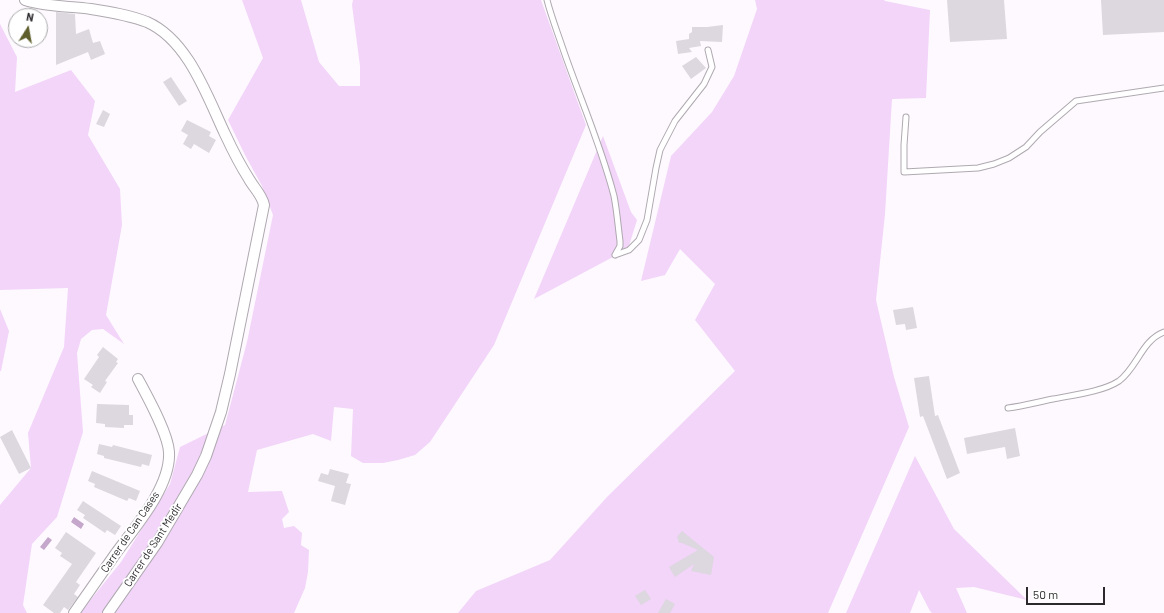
<!DOCTYPE html>
<style>
body{margin:0}
#map{position:relative;width:1164px;height:613px;overflow:hidden;background:#fef9ff;font-family:Barlow,sans-serif}
canvas{display:block}
.north{position:absolute;left:8px;top:8px;width:40px;height:40px;box-sizing:border-box;background:#fff;border:1px solid #aaa9ab;border-radius:50%;rotate:11deg;font-size:11px;font-weight:700;line-height:16px;text-align:center;color:#2b292c}
.north::after{content:'';display:block;margin:auto;width:14px;height:18px;background:#5e5f2c;clip-path:polygon(50% 0,100% 100%,50% 72%,0 100%)}
.scale{position:absolute;left:1026px;top:587px;width:79px;height:18px;box-sizing:border-box;border:2px solid #2b292c;border-top:0;padding-left:5px;font-size:12px;line-height:14px;white-space:nowrap;color:#2b292c;-webkit-text-stroke:3px #fff;paint-order:stroke}
</style>
<div id="map">
<canvas width="1164" height="613"></canvas>
<div class="north">N</div>
<div class="scale">50 m</div>
</div>
<script>
const c = document.querySelector('canvas').getContext('2d');
c.lineJoin = 'round';
function fill(path, color) {
  c.fillStyle = color;
  c.fill(path, 'evenodd');
}
function trace(path, color, width, dash) {
  c.strokeStyle = color;
  c.lineWidth = width;
  c.lineCap = dash ? 'butt' : 'round';
  c.setLineDash(dash || []);
  c.stroke(path);
}
function write(font, color, halo, rows, align = 'center') {
  c.font = font + ' Barlow,sans-serif';
  c.lineWidth = 4;
  c.setLineDash([]);
  c.textBaseline = 'middle';
  c.strokeStyle = halo;
  c.fillStyle = color;
  for (const [text, x, y, turn = 0] of rows) {
    c.save();
    c.translate(x, y);
    c.rotate((+turn || 0) * Math.PI / 180);
    c.textAlign = isNaN(turn) ? turn : align;
    if (halo) c.strokeText(text, 0, 0);
    c.fillText(text, 0, 0);
    c.restore();
  }
}
fill(new Path2D(`
 M 242,0 L 301,0 L 319,62 L 339,86 L 360,86 L 360,66 L 352,5 L 353,0 L 541,0 L 586,125 L 494,345 L 430,442 L 415,455 L 398,460 L 383,463 L 363,463 L 351,456 L 353,409 L 334,407 L 331,441 L 313,434 L 257,450 L 248,492 L 282,491 L 289,512 L 282,519 L 284,528 L 294,526 L 302,533 L 301,545 L 309,550 L 308,572 L 305,588 L 294,613 L 80,613 L 121,562 L 170,484 L 180,447 L 225,425 L 247,342 L 273,215 L 262,186 L 245,155 L 228,120 L 263,58 Z
 M 755,0 L 884,0 L 885,1 L 930,10 L 926,98 L 892,99 L 885,214 L 876,300 L 894,377 L 909,427 L 828,613 L 458,613 L 476,591 L 550,560 L 607,497 L 735,371 L 695,320 L 715,284 L 680,249 L 665,275 L 641,281 L 671,156 L 712,112 L 734,76 L 757,9 Z
 M 0,24 L 17,57 L 15,92 L 71,70 L 95,101 L 88,135 L 120,189 L 122,225 L 106,315 L 124,344 L 103,329 L 92,330 L 81,339 L 77,353 L 83,432 L 57,517 L 32,544 L 23,605 L 27,613 L 0,613 L 0,505 L 31,468 L 28,433 L 64,347 L 68,288 L 0,290 Z
 M 603,136 L 631,212 L 637,220 L 628,249 L 534,299 Z
 M 0,309 L 9,331 L 1,371 L 0,371 Z
 M 915,456 L 954,529 L 1027,600 L 974,587 L 956,588 L 967,613 L 932,613 L 930,611 L 919,590 L 910,613 L 846,613 Z`), '#f2d5f9');
fill(new Path2D(`
 M 74,517 L 84,524 L 81,529 L 71,522 Z
 M 48,537 L 52,540 L 44,550 L 40,547 Z`), '#c4a7cb');
fill(new Path2D(`
 M 947,0 L 1004,0 L 1007,39 L 950,42 Z
 M 1101,0 L 1164,0 L 1164,32 L 1103,35 Z
 M 56,12 L 75,14 L 76,34 L 89,29 L 93,43 L 100,41 L 105,54 L 91,60 L 88,52 L 56,65 Z
 M 723,25 L 722,42 L 700,41 L 701,46 L 689,48 L 692,52 L 678,54 L 676,41 L 689,39 L 689,34 L 692,32 L 692,27 L 707,27 Z
 M 696,57 L 706,68 L 691,79 L 682,66 Z
 M 171,77 L 187,101 L 179,106 L 163,82 Z
 M 103,110 L 110,114 L 104,127 L 96,124 Z
 M 187,120 L 211,132 L 209,136 L 216,140 L 209,153 L 194,144 L 191,149 L 183,144 L 188,135 L 181,131 Z
 M 913,307 L 917,328 L 906,330 L 905,324 L 896,325 L 893,310 Z
 M 103,347 L 118,359 L 116,362 L 118,363 L 105,381 L 107,382 L 100,393 L 91,387 L 93,385 L 84,379 L 99,357 L 97,355 Z
 M 929,376 L 935,416 L 938,415 L 960,473 L 947,479 L 923,416 L 920,417 L 914,378 Z
 M 97,404 L 129,405 L 129,415 L 133,415 L 133,425 L 124,425 L 124,428 L 105,427 L 105,424 L 96,423 Z
 M 1015,428 L 1020,456 L 1007,459 L 1005,447 L 967,454 L 964,438 Z
 M 12,430 L 31,468 L 19,474 L 0,437 Z
 M 99,444 L 112,447 L 113,445 L 152,455 L 149,466 L 142,464 L 141,467 L 104,458 L 104,456 L 97,454 Z
 M 330,469 L 349,474 L 346,483 L 351,484 L 345,505 L 331,501 L 335,486 L 318,481 L 321,473 L 328,475 Z
 M 92,471 L 140,491 L 136,501 L 129,498 L 127,501 L 94,487 L 95,484 L 88,481 Z
 M 83,501 L 121,526 L 115,535 L 107,530 L 105,533 L 83,518 L 85,515 L 77,510 Z
 M 682,531 L 714,557 L 711,575 L 691,571 L 694,564 L 675,577 L 669,567 L 698,550 L 682,543 L 679,543 L 677,537 Z
 M 66,532 L 96,553 L 76,582 L 80,585 L 74,594 L 78,597 L 68,610 L 64,607 L 60,613 L 54,613 L 43,605 L 72,564 L 60,556 L 62,553 L 55,548 Z
 M 645,590 L 651,599 L 641,605 L 635,596 Z
 M 666,599 L 675,604 L 670,613 L 658,613 Z`), '#ddd7df');
const service = new Path2D(`
 M 547,0 C 551,16 557,31 562,46 C 579,96 601,145 614,196 C 617,211 618,226 620,241 L 620,246 L 615,255
 M 906,117 L 904,145 L 904,172 L 978,168 L 994,164 L 1009,158 L 1026,147 L 1040,132 L 1076,101 L 1164,88
 M 615,255 L 629,250 L 639,240 L 647,220 L 656,168 L 660,150 L 675,121 L 704,84 L 712,67 L 708,50
 M 1008,408 C 1023,406 1038,402 1053,399 C 1073,395 1102,392 1119,381 C 1137,368 1142,340 1164,332`);
const minor = new Path2D(`
 M 25,0 C 47,7 69,6 91,9 C 110,12 129,15 147,22 C 188,40 207,96 225,134 C 232,149 240,165 249,179 C 254,188 262,195 264,205 L 230,374 L 221,412 L 206,456 L 197,475 L 157,543 L 108,613
 M 74,613 C 88,593 102,573 116,553 C 136,526 171,486 169,452 C 168,433 147,396 138,379`);
trace(service, '#afa9b0', 7);
trace(minor, '#afa9b0', 12);
trace(service, '#fff', 5);
trace(minor, '#fff', 10);
write('11px', '#2b292c', '#fff', [
 ["Carrer de Can Cases",130,532,-56],
 ["Carrer de Sant Medir",153,545,-57]
]);
</script>
